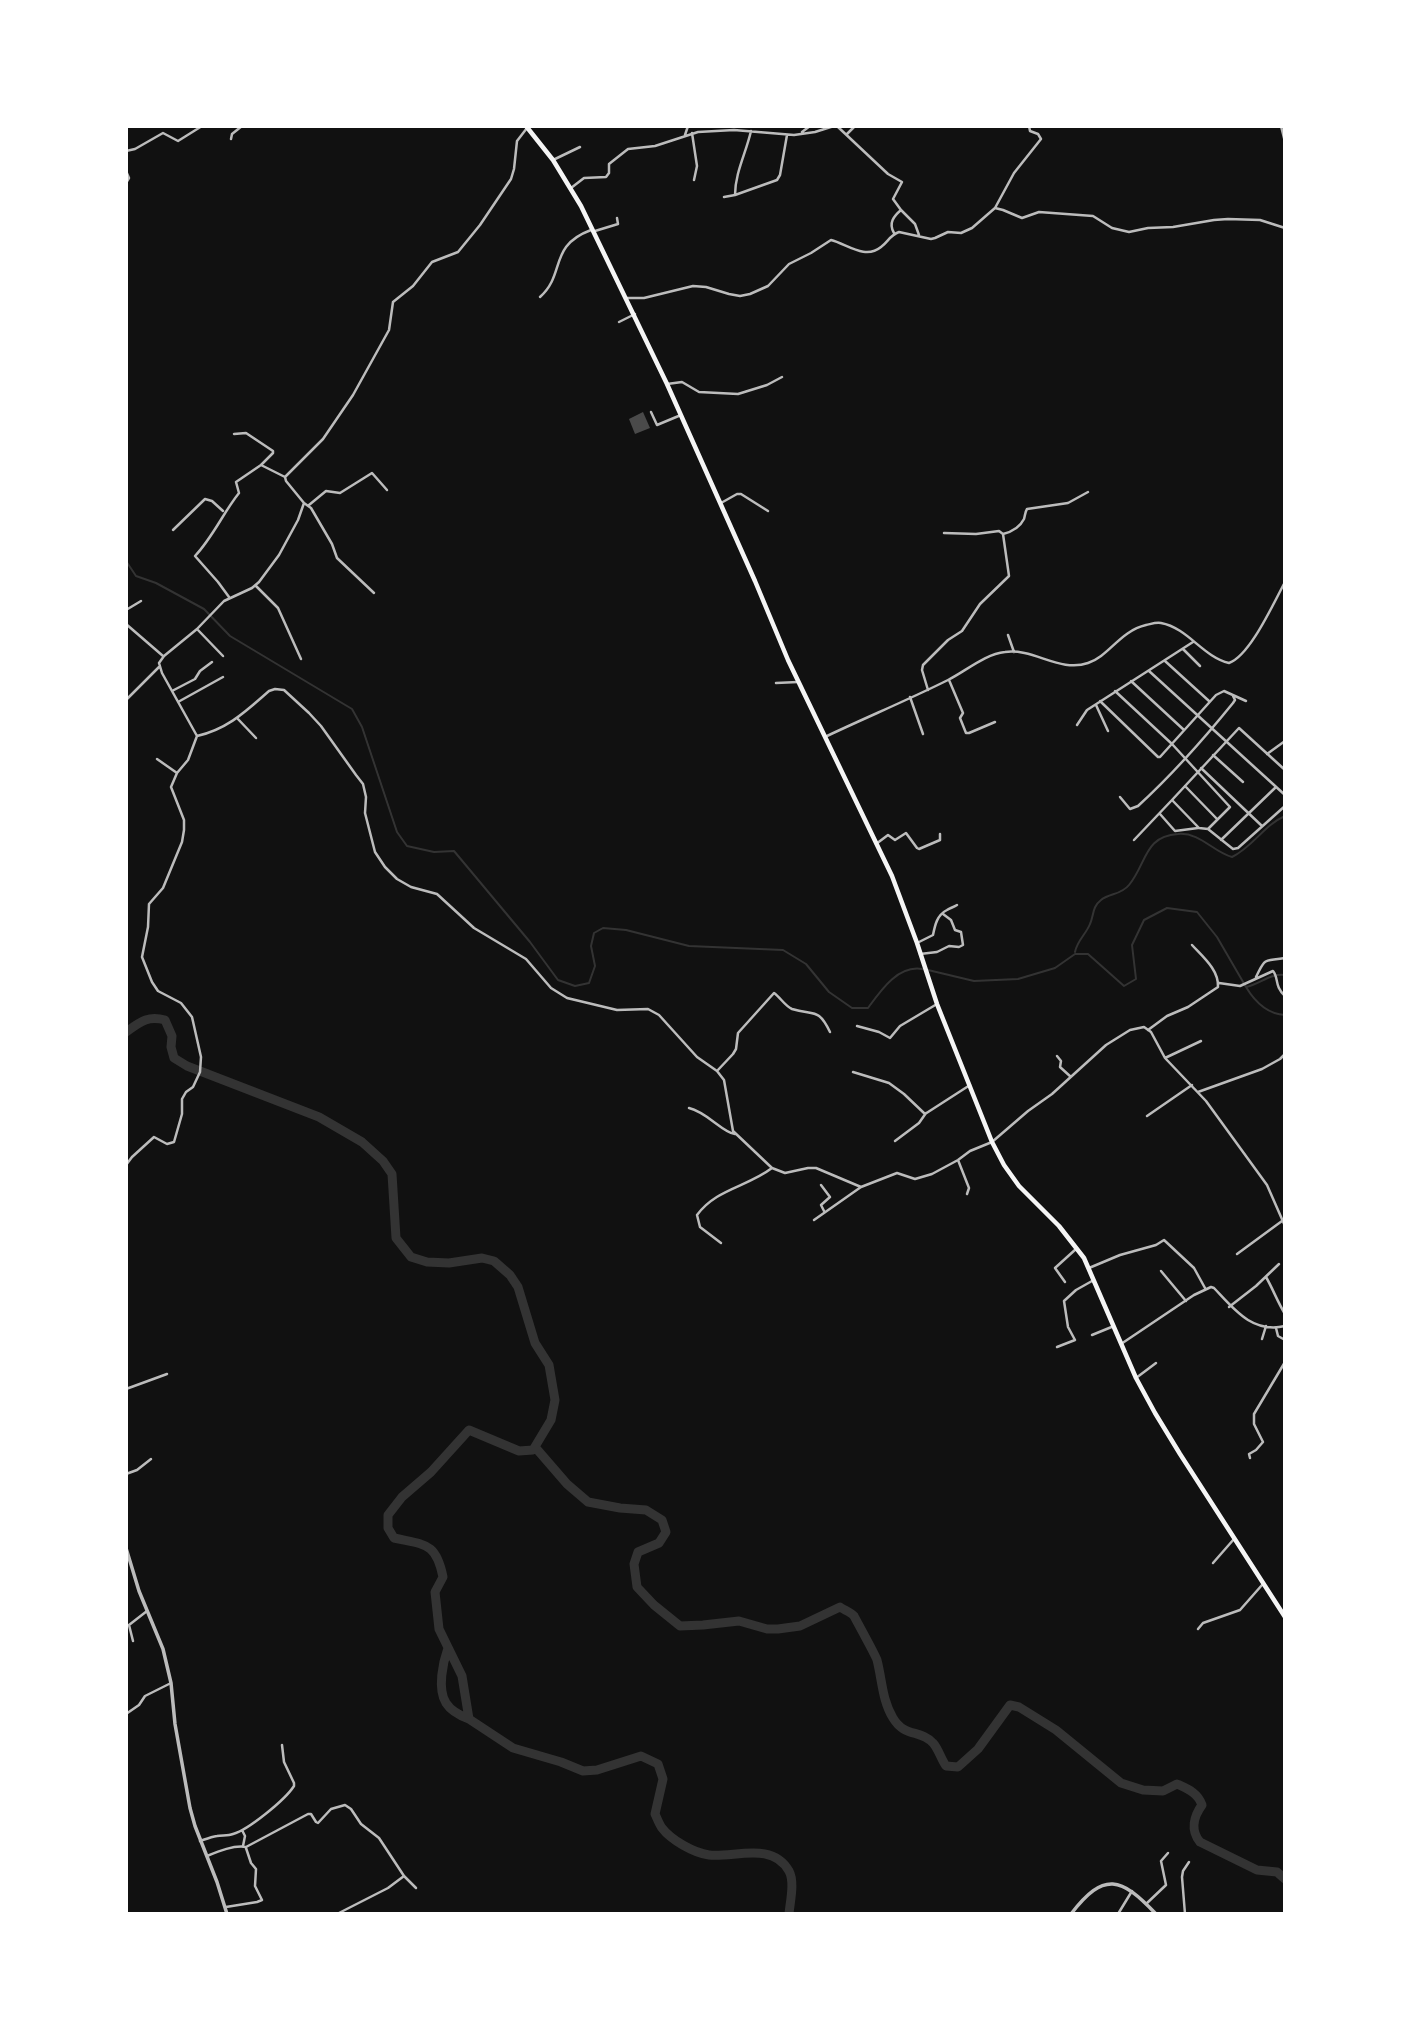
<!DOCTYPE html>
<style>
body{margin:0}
#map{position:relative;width:1411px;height:2040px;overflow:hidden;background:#111;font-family:Commissioner,sans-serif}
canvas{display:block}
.frame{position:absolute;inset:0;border:128px solid #fff;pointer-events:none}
</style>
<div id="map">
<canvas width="1411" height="2040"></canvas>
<div class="frame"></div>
</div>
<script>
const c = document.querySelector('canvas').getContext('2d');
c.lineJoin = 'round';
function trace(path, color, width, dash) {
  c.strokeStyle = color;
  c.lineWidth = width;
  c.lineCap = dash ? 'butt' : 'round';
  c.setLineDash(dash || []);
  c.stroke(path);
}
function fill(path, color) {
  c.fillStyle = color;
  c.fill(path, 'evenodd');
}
trace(new Path2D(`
 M 126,561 L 136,576 L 156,583 L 204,609 L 230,636 L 352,709 L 362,727 L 397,832 L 407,846 L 434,852 L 454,851 L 530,942 L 558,980 L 575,986 L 589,983 L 595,966 L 591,946 L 594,933 L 603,928 L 626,930 L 689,946 L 783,950 L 806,964 L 829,992 L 852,1008 L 868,1008 C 881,990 898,965 922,969
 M 1075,952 C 1077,941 1086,934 1090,924 C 1094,915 1092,907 1101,900 C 1110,893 1121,895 1129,885 C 1147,863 1144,836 1178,834 C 1200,832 1213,852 1232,857 C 1253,847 1264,825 1285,816
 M 928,970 L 974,981 L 1018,979 L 1055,968 L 1075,954 L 1088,954 L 1124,986 L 1136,979 L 1132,945 L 1144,920 L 1167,908 L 1197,912 L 1217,937 L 1246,987 C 1260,984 1270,973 1285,975
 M 1246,987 C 1255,1002 1267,1014 1285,1015`), '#333', 2);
trace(new Path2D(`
 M 126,1032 C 140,1022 148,1015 165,1020 L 172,1036 L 171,1047 L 174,1058 L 187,1066 L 319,1117 L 362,1142 L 383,1161 L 392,1174 L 396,1238 L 411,1257 L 427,1262 L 449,1263 L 482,1258 L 494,1261 L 510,1275 L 518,1287 L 535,1343 L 549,1365 L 555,1400 L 551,1420 L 533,1450 L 519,1451 L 469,1430 L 431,1472 L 402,1497 L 388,1515 L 388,1528 L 394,1538 C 425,1545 436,1542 443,1577 L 435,1592 L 439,1629 L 462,1676 L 469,1719 L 513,1748 L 561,1762 L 583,1771 L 597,1770 L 641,1756 L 658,1764 L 663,1779 L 655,1814 C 657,1818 659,1824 662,1828 C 671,1840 694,1853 709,1855 C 734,1858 772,1841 789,1871 C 795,1882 790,1902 789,1914
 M 535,1447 L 567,1484 L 588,1502 L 620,1508 L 646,1510 L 662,1520 L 666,1532 L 659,1543 L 638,1552 L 634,1564 L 637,1587 L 654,1605 L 680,1626 L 703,1625 L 739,1621 L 767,1629 L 778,1629 L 800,1626 L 840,1607 C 844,1610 851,1612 854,1616 C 856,1620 876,1656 877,1660 C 882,1679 882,1700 893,1718 C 905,1738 920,1729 933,1743 C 938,1748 941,1759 946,1766 L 958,1767 L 978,1749 L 1010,1705 L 1019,1707 L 1056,1730 L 1121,1783 L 1143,1790 L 1163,1791 L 1177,1784 C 1188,1789 1198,1793 1202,1805 C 1194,1816 1190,1830 1200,1842 L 1257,1870 L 1277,1872 L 1285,1879
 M 448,1648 C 443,1662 437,1689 446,1703 C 451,1711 461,1716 469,1719`), '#333', 9);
fill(new Path2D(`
 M 643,412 L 650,428 L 635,434 L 629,419 Z`), '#4a4a4a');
trace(new Path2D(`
 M 835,126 L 838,127 L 888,174 L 902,182 L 893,199 L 901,210 C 894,216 888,223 894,233
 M 1281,126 L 1285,142
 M 802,132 L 810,126
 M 692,133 L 697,166 L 694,180
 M 847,134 L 855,126
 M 685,135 L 688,126
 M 231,139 L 232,134 L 242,126
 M 126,151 L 135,149 L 163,133 L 178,141 L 202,126
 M 553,160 L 580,147
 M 126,171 L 129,178 L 126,183
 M 571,188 L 584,178 L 606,177 L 609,173 L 609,164 L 628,149 L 655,146 L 698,132 L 734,130 L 794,135 L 815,132 L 834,126
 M 735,195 C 735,173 746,153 751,131
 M 724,197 L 735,195 L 777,180 L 780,175 L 787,135
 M 995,208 L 1014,173 L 1041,139 L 1038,134 L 1030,131 L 1029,126
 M 901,210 L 915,224 L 919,235
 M 595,231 L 618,224 L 617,218
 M 540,297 C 566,274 548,246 591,230
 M 627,298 L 644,298 L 693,286 L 706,287 L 729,294 L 740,296 L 750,294 L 768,286 L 789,264 L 811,253 L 831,240 C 847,244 865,260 881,247 C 888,242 890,235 899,232 L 931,239 L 935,238 L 948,232 L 961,233 L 972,228 L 995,208 L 1003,210 L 1022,218 L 1039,212 L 1093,216 L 1112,228 L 1129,232 L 1148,228 L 1173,227 L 1214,220 L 1228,219 L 1260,220 L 1285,228
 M 619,322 L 635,314
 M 667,384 L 682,382 L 699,392 L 738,394 L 767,385 L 782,377
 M 651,412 L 657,425 L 681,415
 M 234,434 L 246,433 L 273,451 L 273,453 L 261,465
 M 304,503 L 311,508 L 332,544 L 337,558 L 374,593
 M 721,503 L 737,494 L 741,494 L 768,511
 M 309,505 L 326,491 L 340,493 L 372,473 L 387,490
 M 173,530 L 205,499 L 212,501 L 223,511
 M 944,533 L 976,534 L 999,531 L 1003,534
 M 256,586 L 278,608 L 301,659
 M 229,597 L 218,582 L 195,556 C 213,537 223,513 239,493 L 236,482 L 261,465 L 285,477
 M 126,610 L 141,601
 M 126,624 L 163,656
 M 197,629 L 223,656
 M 1008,635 L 1014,652
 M 1183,649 L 1200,666
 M 1165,661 L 1209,701
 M 1149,671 L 1285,795
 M 949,680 L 963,713 L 960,718 L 966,733 L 969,733 L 995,722
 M 1131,681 L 1184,730
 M 776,683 L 798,682
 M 928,690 L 922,670 L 923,665 L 948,640 L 962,631 L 980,604 L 1009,576 L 1003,534 C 1011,532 1020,527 1024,519 C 1025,516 1025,512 1027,509 L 1068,503 L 1088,492
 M 172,691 L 195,679 L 200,671 L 212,662
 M 1115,691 L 1172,744 L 1230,807 L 1208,829
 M 910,697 L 923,734
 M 126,700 L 159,667
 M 1100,701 L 1158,757 L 1160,757 L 1216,695 L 1224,691 L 1246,701
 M 178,702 L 223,677
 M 1096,705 L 1108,731
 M 237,718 L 256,738
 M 1077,725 L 1087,710 L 1193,642
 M 197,736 C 228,729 246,711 269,691 L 275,689 L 284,690 L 309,713 L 321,726 L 356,775 L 363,784 L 366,797 L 365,813 L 375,852 L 385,867 L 397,879 L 411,887 L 437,894 L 474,928 L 526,959 L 551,988 L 567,998 L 617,1010 L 648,1009 L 659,1015 L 697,1057 L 717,1071 L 724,1080 L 733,1131 L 772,1168 L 785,1173 L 808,1168 L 816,1168 L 861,1187 L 897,1173 L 915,1179 L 932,1174 L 958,1160 L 970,1151 L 992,1142 L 1028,1111 L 1052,1094 L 1106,1045 L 1130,1030 L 1144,1027 L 1151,1032 L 1165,1058 L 1206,1101 L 1267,1185 L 1285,1226
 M 827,736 C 867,717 908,700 948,680 C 966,671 985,654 1005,652 C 1034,648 1060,673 1088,663 C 1109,656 1120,631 1146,625 C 1151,624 1156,622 1161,623 C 1188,628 1203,657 1229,663 C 1250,656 1274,602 1285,582
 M 1267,754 L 1285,741
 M 1213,755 L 1243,782
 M 157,759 L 177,773
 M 1201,768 L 1262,826
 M 1285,770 L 1239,728 L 1172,800 L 1199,828 L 1208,829 L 1233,849 L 1238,848 L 1285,806
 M 1185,786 L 1217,819
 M 1120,797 L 1130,809 L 1138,806 C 1173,774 1203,740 1233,703 L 1235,700 L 1233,696
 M 1160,814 L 1175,831 L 1198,828
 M 1134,840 L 1172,800
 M 1221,840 L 1276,787
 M 876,844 L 888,835 L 895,840 L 906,833 L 917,848 L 919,849 L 940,840 L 940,834
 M 917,943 L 933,935 C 935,925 937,915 947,910 C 950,908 954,907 957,905
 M 920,954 L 937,952 L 949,946 L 959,947 L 963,945 L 961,932 L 955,930 L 951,920 L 943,914
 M 1256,977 C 1266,956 1264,962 1285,958
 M 1219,983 L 1240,986 L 1273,971 C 1279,978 1274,986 1285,996
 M 857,1026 L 879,1032 L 890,1038 L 900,1026 L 937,1004
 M 1148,1030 L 1167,1016 L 1188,1007 L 1218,987 C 1219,970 1203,957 1192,945
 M 1057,1056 L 1061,1061 L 1060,1067 L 1071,1077
 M 1165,1058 L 1201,1041
 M 717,1071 L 733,1054 L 736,1049 L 738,1033 L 774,993 C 780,997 785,1006 792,1009 C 814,1016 818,1007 830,1032
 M 853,1072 L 889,1083 L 904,1094 L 925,1114 L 970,1085
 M 1198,1092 L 1262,1069 L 1280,1059 L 1285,1054
 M 689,1108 C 707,1112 723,1133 735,1134
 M 1147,1116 L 1192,1085
 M 895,1141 L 919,1123 L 926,1113
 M 958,1160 L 969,1188 L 967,1194
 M 126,1165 L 132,1157 L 154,1137 L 167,1144 L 174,1142 L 182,1114 L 182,1099 L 186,1092 L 193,1087 L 200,1072 L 201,1057 L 192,1017 L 181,1003 L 158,991 L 152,982 L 142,957 L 148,927 L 149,904 L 163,888 L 182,842 L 184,830 L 184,820 L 171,787 L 177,773 L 188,760 L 197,736 L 162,673 L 159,663 L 164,656 L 197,629 L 224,601 L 252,588 L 259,582 L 279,555 L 298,520 L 304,503 L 286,481 L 285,477 L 323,439 L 353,395 L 389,330 L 393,302 L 413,286 L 432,262 L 458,252 L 480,225 L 511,179 L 514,169 L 517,141 L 527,128
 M 821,1185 L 830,1197 L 821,1205 L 824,1211
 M 814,1220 L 861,1187
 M 721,1243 L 700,1227 L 697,1215 C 716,1189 747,1187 772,1168
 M 1237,1254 L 1282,1221
 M 1089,1268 L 1120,1255 L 1156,1245 L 1164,1240 L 1194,1268 L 1205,1288
 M 1161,1271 L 1186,1301
 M 1266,1277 C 1273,1289 1277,1301 1285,1314
 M 1065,1282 L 1055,1268 L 1076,1249
 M 1229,1307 L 1256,1286 L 1279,1264
 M 1276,1328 L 1278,1336 L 1285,1340
 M 1092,1335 L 1114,1326
 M 1262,1339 L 1266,1326
 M 1121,1344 L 1194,1295 L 1211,1287 L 1214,1288 C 1233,1308 1252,1334 1285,1326
 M 1057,1347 L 1075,1340 L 1068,1327 L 1064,1301 L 1076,1290 L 1092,1281
 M 1136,1378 L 1156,1363
 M 126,1389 L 167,1374
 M 1250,1458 L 1249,1454 L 1256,1450 L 1263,1442 L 1254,1424 L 1254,1414 L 1285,1362
 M 126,1474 L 137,1470 L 151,1459
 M 1213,1563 L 1234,1539
 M 1198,1629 L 1203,1623 L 1240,1610 L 1262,1585
 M 133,1641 L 129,1625 L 147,1611
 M 126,1714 L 139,1705 L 145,1696 L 171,1683
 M 242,1830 L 245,1836 L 243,1846
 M 200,1841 C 206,1839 211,1837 217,1836 C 222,1835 228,1836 233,1834 C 248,1830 285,1800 294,1786 L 294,1783 L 284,1762 L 282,1745
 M 207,1856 C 219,1851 234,1845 246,1847 L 308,1814 L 311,1814 L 316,1822 L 318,1823 L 331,1809 L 345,1805 L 351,1809 L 361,1824 L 379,1838 L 404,1876 L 416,1888
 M 1146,1904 L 1166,1885 L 1161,1861 L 1168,1853
 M 226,1907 L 257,1902 L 262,1900 L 255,1886 L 256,1869 L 251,1863 L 246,1848
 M 337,1914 L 388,1888 L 404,1876
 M 1118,1914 L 1132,1891
 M 1185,1914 L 1182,1877 L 1183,1871 L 1189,1862`), '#bcbcbc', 2.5);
trace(new Path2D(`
 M 126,1548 L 139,1591 L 163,1649 L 171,1683 L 175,1724 L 190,1808 L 195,1826 L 217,1882 L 227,1914
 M 1071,1914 C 1104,1871 1121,1877 1156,1914`), '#bcbcbc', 3.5);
trace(new Path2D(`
 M 526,126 L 553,160 L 581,206 L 667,384 L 755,581 L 788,660 L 892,876 L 917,943 L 937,1004 L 992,1142 L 1004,1165 L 1019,1186 L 1059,1226 L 1084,1258 L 1136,1378 L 1155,1413 L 1180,1454 L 1285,1617`), '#f5f5f5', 4.5);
</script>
